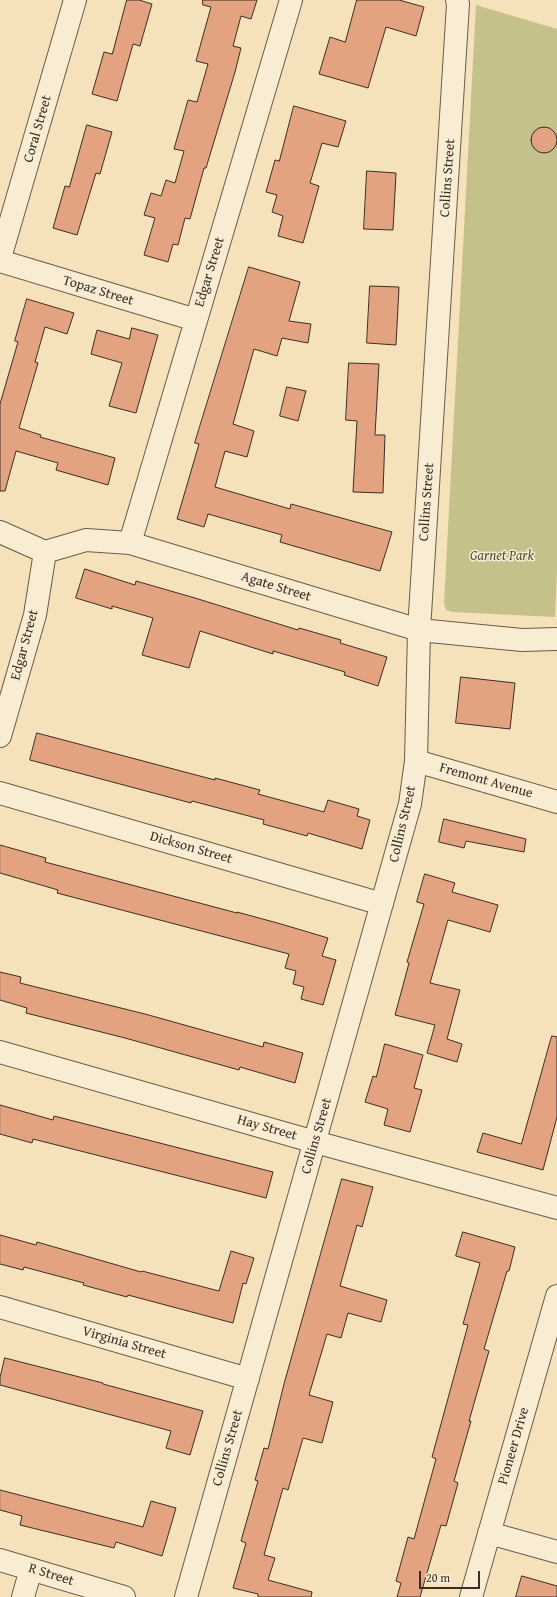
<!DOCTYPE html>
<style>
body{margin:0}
#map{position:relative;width:557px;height:1597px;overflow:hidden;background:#f5e1ba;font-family:"Gentium Book Plus",serif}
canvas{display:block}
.scale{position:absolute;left:419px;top:1571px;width:61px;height:18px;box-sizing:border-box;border:2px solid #3c2e27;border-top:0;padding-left:5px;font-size:12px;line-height:14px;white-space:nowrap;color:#3c2e27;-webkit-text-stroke:3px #f8ecd2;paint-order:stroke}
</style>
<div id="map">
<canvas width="557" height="1597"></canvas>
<div class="scale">20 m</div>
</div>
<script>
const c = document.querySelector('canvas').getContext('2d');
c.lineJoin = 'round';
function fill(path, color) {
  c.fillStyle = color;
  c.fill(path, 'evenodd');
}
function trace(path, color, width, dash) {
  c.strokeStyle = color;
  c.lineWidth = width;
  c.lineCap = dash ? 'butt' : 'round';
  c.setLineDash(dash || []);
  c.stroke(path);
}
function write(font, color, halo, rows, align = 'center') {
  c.font = font + ' "Gentium Book Plus",serif';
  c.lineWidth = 3;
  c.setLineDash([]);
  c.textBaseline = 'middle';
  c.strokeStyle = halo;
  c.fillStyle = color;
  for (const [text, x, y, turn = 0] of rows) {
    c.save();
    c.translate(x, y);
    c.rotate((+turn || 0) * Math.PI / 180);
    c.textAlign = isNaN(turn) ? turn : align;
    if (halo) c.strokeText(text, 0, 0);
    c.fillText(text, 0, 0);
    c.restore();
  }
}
fill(new Path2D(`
 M 476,5 L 557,29 L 557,570 L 555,617 L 453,612 L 446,610 L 444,603 Z`), '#c4c18a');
const building = new Path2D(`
 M 127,0 L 139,0 L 152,4 L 140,46 L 133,44 L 117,101 L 92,94 L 104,52 L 112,54 Z
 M 203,0 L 257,0 L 251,19 L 241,16 L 233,46 L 241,48 L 235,72 L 206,168 L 204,168 L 190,219 L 185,218 L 178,245 L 173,244 L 168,262 L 144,255 L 155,218 L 144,215 L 151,193 L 161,196 L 166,180 L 175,183 L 184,151 L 174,149 L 188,100 L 197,102 L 208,64 L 196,61 L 211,7 L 203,5 Z
 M 357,0 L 399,0 L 424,7 L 416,36 L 386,27 L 368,88 L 319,74 L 330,37 L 345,42 Z
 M 294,106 L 346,121 L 338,147 L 322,143 L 310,183 L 319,186 L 303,243 L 278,236 L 283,216 L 272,212 L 277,195 L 266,192 L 275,160 L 279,161 Z
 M 87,125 L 112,132 L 100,174 L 96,173 L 77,235 L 53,228 L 65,186 L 69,187 Z
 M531 140a13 13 0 1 1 26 0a13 13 0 1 1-26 0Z
 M 367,171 L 396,173 L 393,230 L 364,229 Z
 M 249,267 L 300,282 L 289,321 L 311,324 L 308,343 L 282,338 L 277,356 L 254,349 L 233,424 L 254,431 L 247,457 L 225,451 L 215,487 L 290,509 L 291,504 L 392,532 L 380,571 L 280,542 L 282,535 L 208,514 L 204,527 L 177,519 L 199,444 L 195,443 Z
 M 370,286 L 399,287 L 396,345 L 367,343 Z
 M 27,299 L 74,313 L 67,334 L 45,327 L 35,362 L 38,363 L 19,428 L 41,435 L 40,437 L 115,458 L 108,485 L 56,470 L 58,463 L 16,451 L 5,491 L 0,491 L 0,404 L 18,342 L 15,341 Z
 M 132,328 L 158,335 L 136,413 L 109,406 L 122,363 L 91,354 L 97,330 L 129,339 Z
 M 349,363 L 379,364 L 375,435 L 385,435 L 383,493 L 353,492 L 357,421 L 346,420 Z
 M 287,387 L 306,391 L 298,421 L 280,416 Z
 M 85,569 L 135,585 L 136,581 L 195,598 L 298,630 L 299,628 L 341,640 L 340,643 L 387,657 L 378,686 L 344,675 L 345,672 L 273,651 L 273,654 L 200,631 L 189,668 L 142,655 L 153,618 L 112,606 L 112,609 L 76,598 Z
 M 461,677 L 515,683 L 510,729 L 456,723 Z
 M 37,733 L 215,780 L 215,778 L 260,790 L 258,794 L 324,812 L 328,800 L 359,809 L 357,816 L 370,820 L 362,849 L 308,833 L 307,836 L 263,824 L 264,820 L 192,801 L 191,803 L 30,760 Z
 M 444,819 L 526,839 L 524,852 L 466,841 L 464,848 L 439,842 Z
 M 0,845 L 46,858 L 45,862 L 237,913 L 237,912 L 281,924 L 328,938 L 322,956 L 336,960 L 323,1005 L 301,999 L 304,987 L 293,984 L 296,971 L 285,968 L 289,954 L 57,893 L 58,890 L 0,873 Z
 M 425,874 L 455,883 L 452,892 L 498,905 L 490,932 L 448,920 L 430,983 L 460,990 L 447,1039 L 462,1044 L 457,1062 L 427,1053 L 435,1025 L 395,1015 L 409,963 L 407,962 L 424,904 L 417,902 Z
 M 0,972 L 21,977 L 20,983 L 145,1014 L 263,1047 L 264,1042 L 303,1053 L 295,1083 L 240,1067 L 239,1070 L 125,1038 L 26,1013 L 27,1008 L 0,1000 Z
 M 552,1036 L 557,1037 L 557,1117 L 543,1170 L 477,1152 L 483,1133 L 521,1144 Z
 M 385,1044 L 423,1055 L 414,1088 L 422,1090 L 410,1132 L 384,1125 L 388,1109 L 365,1102 L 373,1076 L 376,1077 Z
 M 0,1105 L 53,1120 L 54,1116 L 273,1172 L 266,1198 L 33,1139 L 32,1143 L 0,1134 Z
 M 342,1179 L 373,1187 L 362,1227 L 357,1225 L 340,1286 L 387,1300 L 381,1322 L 348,1313 L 341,1338 L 327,1334 L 309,1395 L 333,1402 L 322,1443 L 303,1438 L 288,1490 L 283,1488 L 264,1555 L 275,1558 L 268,1580 L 312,1592 L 311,1597 L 258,1597 L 258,1594 L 233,1588 L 246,1543 L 241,1541 L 258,1481 L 255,1480 L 264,1448 L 268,1449 L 284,1384 Z
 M 463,1232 L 515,1247 L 509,1271 L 507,1271 L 484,1349 L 489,1351 L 469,1421 L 471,1421 L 454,1481 L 458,1483 L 446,1526 L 441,1525 L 420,1597 L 397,1597 L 401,1583 L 396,1581 L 408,1537 L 414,1539 L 436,1459 L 432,1457 L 468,1325 L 463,1324 L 480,1263 L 456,1256 Z
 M 0,1235 L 36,1245 L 37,1242 L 141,1272 L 142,1271 L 219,1291 L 231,1251 L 254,1258 L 246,1284 L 243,1283 L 233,1323 L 128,1295 L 127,1297 L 83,1285 L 84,1283 L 24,1267 L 23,1270 L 0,1264 Z
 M 5,1358 L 103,1383 L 103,1384 L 203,1411 L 190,1455 L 166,1448 L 171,1431 L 0,1385 L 0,1378 Z
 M 0,1490 L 143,1527 L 151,1501 L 176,1508 L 162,1556 L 116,1542 L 114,1548 L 20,1525 L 22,1516 L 0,1510 Z
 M 522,1576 L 557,1586 L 557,1597 L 516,1597 Z`);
fill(building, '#e3a280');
trace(building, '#3c2e27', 1);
const minor = new Path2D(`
 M 0,258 L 75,0
 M 0,261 L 196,320
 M 0,532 L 45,552 L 86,540 L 130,543 L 419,630 L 522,640 L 557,639
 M 130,543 L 291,0
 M 0,736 L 35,615 L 45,552
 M 416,761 L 557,802
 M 0,793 L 382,904
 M 0,1052 L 315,1142 L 557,1208
 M 0,1307 L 248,1379
 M 489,1533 L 557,1552
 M 0,1560 L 124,1597
 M 23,1597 L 31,1569
 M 186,1597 L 410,804 L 416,761 L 419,630 L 458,4 L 457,0
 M 471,1597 L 557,1296`);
trace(minor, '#6a5b4c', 24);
trace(minor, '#f8ecd2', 22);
write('14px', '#3c2e27', '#f8ecd2', [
 ["Coral Street",38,129,-74],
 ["Collins Street",448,178,-86],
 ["Edgar Street",210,272,-73],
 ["Topaz Street",98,291,17],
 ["Collins Street",427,502,-86],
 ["Agate Street",276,587,17],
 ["Edgar Street",25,645,-75],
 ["Fremont Avenue",486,781,16],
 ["Collins Street",403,824,-77],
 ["Dickson Street",191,848,16],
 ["Hay Street",267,1128,16],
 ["Collins Street",317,1136,-74],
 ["Virginia Street",124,1343,16],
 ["Pioneer Drive",514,1446,-74],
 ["Collins Street",228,1448,-74],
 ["R Street",51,1575,17]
]);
write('italic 14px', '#574b3b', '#f8ecd2', [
 ["Garnet Park",502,556]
]);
</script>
